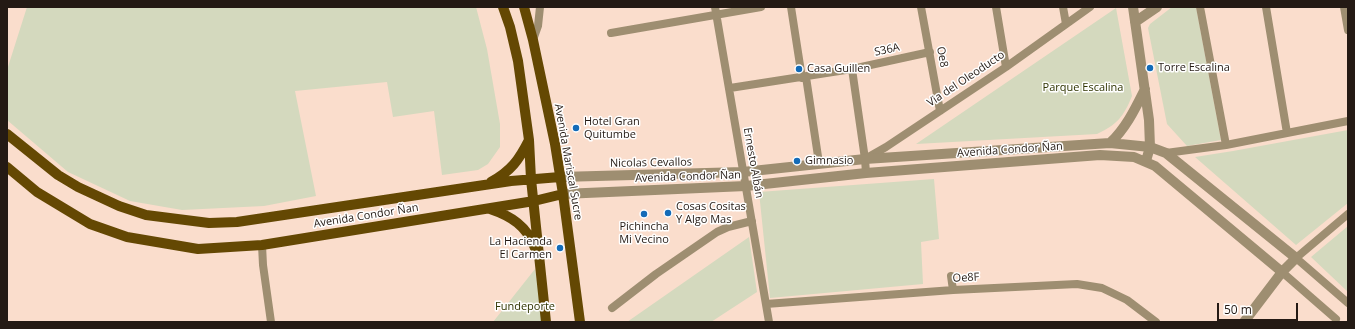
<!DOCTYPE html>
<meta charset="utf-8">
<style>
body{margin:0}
#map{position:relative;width:1355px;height:329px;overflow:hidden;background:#faddcc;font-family:"Open Sans",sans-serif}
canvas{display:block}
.frame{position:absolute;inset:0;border:8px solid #241a14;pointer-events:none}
.scale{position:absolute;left:1217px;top:303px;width:81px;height:18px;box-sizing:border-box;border:2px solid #241a14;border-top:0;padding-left:5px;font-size:12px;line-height:14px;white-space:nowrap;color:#241a14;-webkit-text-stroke:3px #fff;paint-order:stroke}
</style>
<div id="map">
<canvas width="1355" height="329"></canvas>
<div class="frame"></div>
<div class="scale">50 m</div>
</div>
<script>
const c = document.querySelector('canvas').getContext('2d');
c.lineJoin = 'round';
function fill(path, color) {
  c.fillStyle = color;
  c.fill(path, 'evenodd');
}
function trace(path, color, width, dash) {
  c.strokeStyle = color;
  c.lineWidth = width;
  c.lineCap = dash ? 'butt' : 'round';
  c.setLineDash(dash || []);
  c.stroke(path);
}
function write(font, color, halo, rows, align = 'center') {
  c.font = font + ' "Open Sans",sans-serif';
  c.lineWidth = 3;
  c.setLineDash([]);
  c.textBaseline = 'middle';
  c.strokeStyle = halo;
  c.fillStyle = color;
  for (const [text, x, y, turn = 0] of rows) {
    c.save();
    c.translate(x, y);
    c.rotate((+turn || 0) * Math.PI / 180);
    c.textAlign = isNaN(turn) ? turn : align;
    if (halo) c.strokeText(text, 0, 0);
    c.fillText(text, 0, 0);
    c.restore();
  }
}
fill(new Path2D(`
 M 27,7 L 476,7 L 487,49 L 500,124 L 500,147 L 488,164 L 478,170 L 442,175 L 434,111 L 393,117 L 387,82 L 295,91 L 316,196 L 264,206 L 182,210 L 130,201 L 68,172 L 7,120 L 7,70 Z
 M 1172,7 L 1196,7 L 1221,140 L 1187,146 L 1167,124 L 1148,28 L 1150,24 Z
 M 1116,8 L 1132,96 C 1124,116 1117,125 1097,134 L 916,144 Z
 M 1348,130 L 1348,203 L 1296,245 L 1195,157 L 1233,151 Z
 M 934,179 L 939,239 L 921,242 L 923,284 L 770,298 L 759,192 Z
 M 1348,226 L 1348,292 L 1311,257 Z
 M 749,237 L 757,292 L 711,322 L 627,322 Z
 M 535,269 L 544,322 L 493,322 Z`), '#d4d9be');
trace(new Path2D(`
 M 715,7 L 769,322
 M 791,7 L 802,78
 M 921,7 L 940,111
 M 996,7 L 1006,67
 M 1063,7 L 1066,24
 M 1200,7 L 1226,145
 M 1266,7 L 1287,133
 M 1344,7 L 1348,30
 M 611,33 L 761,7
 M 533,40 L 538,26 L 540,7
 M 852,69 L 865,159 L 866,173
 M 806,77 L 819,163
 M 730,88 L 852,69 L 930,52
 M 1166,153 L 1226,145 L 1348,121
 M 865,159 L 886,147 L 1006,67 L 1090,7
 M 1348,214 L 1296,258 L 1348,303
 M 262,245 L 263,265 L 271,322
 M 1282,272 L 1336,319
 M 951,276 L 953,290
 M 766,304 L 953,290 L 1077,284 L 1102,288 L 1127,300 L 1156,322
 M 612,308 L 656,274 L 717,232 L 728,227 L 752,221`), '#9e8e71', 8);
trace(new Path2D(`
 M 1133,7 L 1149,120 L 1150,147 L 1146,161
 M 1135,22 L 1157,7
 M 1110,143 C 1126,128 1135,109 1145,89
 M 560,177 L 743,172 L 865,159 L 1110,143 L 1150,147 L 1166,153 L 1296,258 L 1282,272 L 1244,322
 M 563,194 L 746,186 L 866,173 L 1100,155 L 1134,157 L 1155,166 L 1282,272`), '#9e8e71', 10);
trace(new Path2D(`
 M 503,7 L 510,27 L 518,61 L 529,140 L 531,179 L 546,322
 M 524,7 L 533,40 L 555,144 L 563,194 L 580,322
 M 7,134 L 58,175 L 78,187 L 119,206 L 146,215 L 209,223 L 237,222 L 511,181 L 560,177
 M 7,167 L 37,192 L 90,224 L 127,237 L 198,249 L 262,245 L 534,201 L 563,194
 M 491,182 C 511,171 519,160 529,140
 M 490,209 C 511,216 527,226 535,248`), '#644803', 10);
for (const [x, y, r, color] of [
 [1150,68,4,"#136bb8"],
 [799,69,4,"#136bb8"],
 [576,128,4,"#136bb8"],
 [797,161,4,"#136bb8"],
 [668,213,4,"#136bb8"],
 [644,214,4,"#136bb8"],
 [560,248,4,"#136bb8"]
]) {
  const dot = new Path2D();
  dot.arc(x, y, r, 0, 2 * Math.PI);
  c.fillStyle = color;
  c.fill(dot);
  trace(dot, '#fff', 1.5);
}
write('11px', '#241a14', '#fff', [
 ["S36A",887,50,-12],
 ["Oe8",942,57,80],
 ["Via del Oleoducto",966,79,-34],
 ["Avenida Condor Ñan",1010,150,-4],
 ["Avenida Mariscal Sucre",568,162,80],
 ["Nicolas Cevallos",651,163,-1],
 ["Ernesto Albán",753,163,80],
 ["Avenida Condor Ñan",688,177,-2],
 ["Avenida Condor Ñan",366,216,-9],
 ["Oe8F",966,278,-3]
]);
write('11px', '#241a14', '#fff', [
 ["Torre Escalina",1158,68],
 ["Casa Guillen",807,69],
 ["Hotel Gran",584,122],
 ["Quitumbe",584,135],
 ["Gimnasio",805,161],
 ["Cosas Cositas",676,207],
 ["Y Algo Mas",676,220],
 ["Pichincha",644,227,"center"],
 ["Mi Vecino",644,240,"center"],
 ["La Hacienda",552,242,"right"],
 ["El Carmen",552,255,"right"]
], 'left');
write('11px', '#2f3400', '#fff', [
 ["Parque Escalina",1083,88],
 ["Fundeporte",525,307]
]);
</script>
